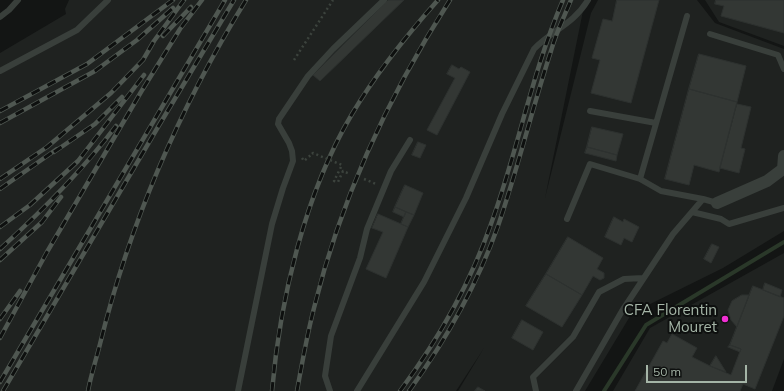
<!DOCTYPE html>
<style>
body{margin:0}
#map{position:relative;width:784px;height:391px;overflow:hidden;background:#131514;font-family:Mulish,sans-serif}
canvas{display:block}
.scale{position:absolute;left:646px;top:365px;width:101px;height:18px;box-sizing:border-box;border:2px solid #a5b5a7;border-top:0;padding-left:5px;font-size:12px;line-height:14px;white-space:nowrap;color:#a5b5a7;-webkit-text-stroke:3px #0e100f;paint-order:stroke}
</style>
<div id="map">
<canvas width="784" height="391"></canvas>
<div class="scale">50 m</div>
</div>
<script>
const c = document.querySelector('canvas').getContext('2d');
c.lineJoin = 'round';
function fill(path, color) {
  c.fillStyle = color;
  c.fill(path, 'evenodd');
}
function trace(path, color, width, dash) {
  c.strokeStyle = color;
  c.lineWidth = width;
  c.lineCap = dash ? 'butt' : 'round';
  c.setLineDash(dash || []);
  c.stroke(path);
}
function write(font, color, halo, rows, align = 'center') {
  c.font = font + ' Mulish,sans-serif';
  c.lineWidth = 4;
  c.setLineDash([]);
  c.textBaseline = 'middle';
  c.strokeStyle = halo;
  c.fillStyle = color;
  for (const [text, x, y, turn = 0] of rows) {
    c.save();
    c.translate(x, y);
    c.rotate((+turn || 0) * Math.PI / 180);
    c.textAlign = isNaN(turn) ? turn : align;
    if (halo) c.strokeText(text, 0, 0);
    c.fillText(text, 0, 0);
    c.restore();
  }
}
fill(new Path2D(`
 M 69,0 L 589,0 L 583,11 L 545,198 L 591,13 L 598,0 L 697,0 L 715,23 L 784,49 L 784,231 L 723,268 L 632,313 L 585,391 L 458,391 L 484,348 L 456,391 L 0,391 L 0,53 L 66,14 L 65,9 Z
 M 705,0 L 784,0 L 784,46 L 719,22 Z
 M 784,253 L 784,359 L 772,391 L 613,391 L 650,328 Z`), '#1f2220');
trace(new Path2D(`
 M 604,391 L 646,325 L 784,242`), '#2a3829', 4);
const building = new Path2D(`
 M 388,0 L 404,0 L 320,81 L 313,75 Z
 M 617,0 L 659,0 L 631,103 L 591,93 L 600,60 L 592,58 L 603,19 L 612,21 Z
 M 716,0 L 784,0 L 784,33 L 721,16 L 724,6 L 715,4 Z
 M 699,54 L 746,66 L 737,102 L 689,89 Z
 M 452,65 L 459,69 L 461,67 L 470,72 L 437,135 L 427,130 L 455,78 L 447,74 Z
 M 689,89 L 737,102 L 719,172 L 694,165 L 689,185 L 665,179 Z
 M 737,104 L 751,107 L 741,148 L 745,149 L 739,173 L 720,168 Z
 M 592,127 L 623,134 L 617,155 L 587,147 Z
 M 418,142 L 426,145 L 420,158 L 412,155 Z
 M 587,147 L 617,155 L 616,161 L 585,153 Z
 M 405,185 L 423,193 L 414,215 L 395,207 Z
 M 395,207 L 406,212 L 404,217 L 393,212 Z
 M 406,212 L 414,215 L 408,227 L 401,224 Z
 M 378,214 L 408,227 L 386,278 L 366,269 L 383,232 L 372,228 Z
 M 614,217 L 623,222 L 624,219 L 639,227 L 632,242 L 624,238 L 621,245 L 605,237 Z
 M 568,237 L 603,258 L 597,269 L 604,273 L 604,278 L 600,280 L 593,276 L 582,295 L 546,274 Z
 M 712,244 L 719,247 L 711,263 L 704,259 Z
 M 546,274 L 582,295 L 562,327 L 526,306 Z
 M 765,283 L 782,290 L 780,297 L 763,290 Z
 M 753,286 L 784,298 L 784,316 L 755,389 L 743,384 L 740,391 L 635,391 L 663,341 L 667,343 L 672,334 L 697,348 L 692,357 L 710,366 L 731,375 L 741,349 L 730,345 Z
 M 742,295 L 749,295 L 737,327 L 731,320 L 728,310 L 732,301 Z
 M 522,320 L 543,332 L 533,350 L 512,338 Z
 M 730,345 L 741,349 L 740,352 L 728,347 Z
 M 716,356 L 726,372 L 710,366 Z
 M 478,387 L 485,391 L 475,391 Z`);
fill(building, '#333734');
trace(building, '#2d312f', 1);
trace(new Path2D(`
 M 294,60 L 333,0
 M 302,158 L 304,161 L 312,154
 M 341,167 L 334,181 L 338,182 L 343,171 L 350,174
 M 364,179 L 376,184`), '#3c433d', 2.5, [2, 3]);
trace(new Path2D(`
 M 0,17 L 9,10 L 18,0
 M 710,34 L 778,55 L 784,69
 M 0,71 L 77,30 L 108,0
 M 590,111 L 656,123
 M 640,179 L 687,16
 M 692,212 L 721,219 L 729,224 L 784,208
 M 567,219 L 590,164 L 640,179 L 661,191 L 703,199
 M 238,391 L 272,224 L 283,188 L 293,161 L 292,151 L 289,143 L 278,124 L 279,119 L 308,76 L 333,49 L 384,0
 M 330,391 L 325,376 L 331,336 L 360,258 L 367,229 L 391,171 L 410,140
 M 357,391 L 424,282 L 466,198 L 502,114 L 534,49 C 552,30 573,25 588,0
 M 536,391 L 533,377 L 573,337 L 599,292 L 624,279 L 643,278
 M 576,391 L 622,311 L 673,234 L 703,199 L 717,203`), '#393f3b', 6);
trace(new Path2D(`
 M 784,156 L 783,169 L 784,169
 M 717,203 L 767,181 L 783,169`), '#393f3b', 12);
const rail = new Path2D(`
 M 163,36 L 191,7
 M 0,111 L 87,64 L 173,0
 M 0,123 L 95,71 L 137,40 L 173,8
 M 54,152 L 95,124 L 122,97
 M 0,179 L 47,147 L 111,93 L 143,60 L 154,41 L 184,0
 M 0,189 L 57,149
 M 0,227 L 30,205 L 78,161 L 144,75
 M 0,249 C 42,211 82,171 116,126
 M 0,260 L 42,222 L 61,197
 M 0,319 L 20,291
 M 0,338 L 47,252 L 141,92 L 180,29 L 202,0
 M 0,382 L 225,0
 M 3,391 L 158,127 L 234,0
 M 88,391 C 91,375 96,360 100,344 C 130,222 180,107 246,0
 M 272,391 C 280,299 305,193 352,114 C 377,72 406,36 438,0
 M 297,391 C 302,363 307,335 314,308 C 341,198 389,95 450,0
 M 400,391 C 438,340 470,284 491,224 C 518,150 532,72 563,0
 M 409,391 C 446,340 477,285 498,226 C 518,168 532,109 551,51 C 556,33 564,17 571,0`);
trace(rail, '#4f5751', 4.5);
trace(rail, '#0e100f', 3, [9]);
trace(new Path2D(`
 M 312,154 L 313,153 L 342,165 L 341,167`), '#3c433d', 2.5, [2, 3]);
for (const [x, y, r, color] of [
 [725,319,4,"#f02fd3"]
]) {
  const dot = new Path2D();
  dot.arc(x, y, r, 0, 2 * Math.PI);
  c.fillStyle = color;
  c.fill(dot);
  trace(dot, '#0e100f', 1.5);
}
write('15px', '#a5b5a7', '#0e100f', [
 ["CFA Florentin",717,310],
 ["Mouret",717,327]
], 'right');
</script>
